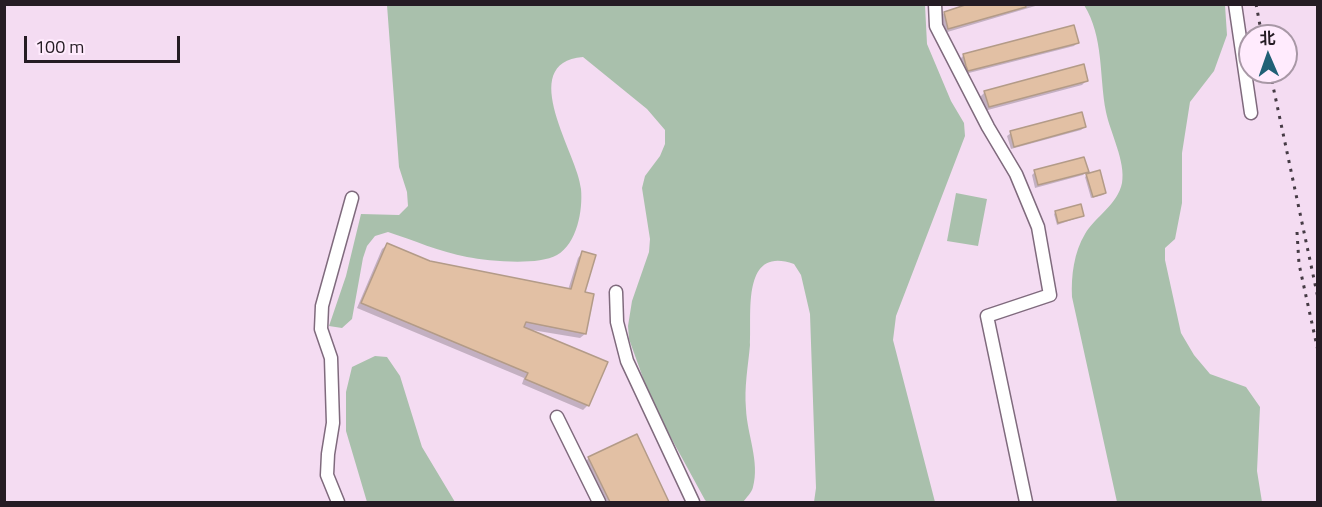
<!DOCTYPE html>
<meta charset="utf-8">
<style>
body{margin:0}
#map{position:relative;width:1322px;height:507px;overflow:hidden;background:#f4dcf2;font-family:"Titillium Web","Noto Sans SC",sans-serif}
canvas{display:block}
.frame{position:absolute;inset:0;border:6px solid #251c24;pointer-events:none}
.north{position:absolute;left:1238px;top:24px;width:60px;height:60px;box-sizing:border-box;background:#ffebfd;border:2px solid #a898a6;border-radius:50%;rotate:358deg;font-size:16px;font-weight:700;line-height:24px;text-align:center;color:#251c24}
.north::after{content:'';display:block;margin:auto;width:21px;height:27px;background:#216076;clip-path:polygon(50% 0,100% 100%,50% 72%,0 100%)}
.scale{position:absolute;left:24px;top:36px;width:156px;height:27px;box-sizing:border-box;border:3px solid #251c24;border-top:0;padding-left:8px;font-size:18px;line-height:21px;white-space:nowrap;color:#251c24;-webkit-text-stroke:4px #ffebfd;paint-order:stroke}
</style>
<div id="map">
<canvas width="1322" height="507"></canvas>
<div class="frame"></div>
<div class="north">北</div>
<div class="scale">100 m</div>
</div>
<script>
const c = document.querySelector('canvas').getContext('2d');
c.lineJoin = 'round';
function fill(path, color) {
  c.fillStyle = color;
  c.fill(path, 'evenodd');
}
function trace(path, color, width, dash) {
  c.strokeStyle = color;
  c.lineWidth = width;
  c.lineCap = dash ? 'butt' : 'round';
  c.setLineDash(dash || []);
  c.stroke(path);
}
fill(new Path2D(`
 M 387,5 L 925,5 L 927,44 L 951,101 L 964,123 L 965,136 L 896,316 L 893,340 L 935,502 L 814,502 L 816,488 L 810,314 L 801,275 L 794,264 C 741,245 752,314 750,345 C 748,367 744,387 746,409 C 747,434 760,462 753,487 C 752,492 746,498 743,502 L 707,502 L 705,500 L 652,403 L 629,339 L 628,326 L 632,301 L 649,252 L 650,239 L 642,188 L 645,176 L 660,156 L 665,144 L 665,130 L 647,109 L 583,57 C 514,63 579,156 581,189 C 583,210 577,244 557,255 C 537,266 489,261 467,257 C 440,252 413,240 388,232 L 375,236 L 367,246 L 363,258 L 352,319 L 342,328 L 329,326 L 346,276 L 361,214 L 399,215 L 408,206 L 407,192 L 399,167 Z
 M 1084,5 L 1225,5 L 1227,35 L 1214,71 L 1190,102 L 1182,153 L 1182,203 L 1175,239 L 1165,248 L 1165,260 L 1181,333 L 1194,355 L 1210,374 L 1246,387 L 1260,407 L 1257,471 L 1262,502 L 1117,502 L 1072,297 C 1071,276 1074,252 1085,234 C 1095,217 1118,204 1122,183 C 1126,162 1110,132 1106,112 C 1099,76 1104,37 1084,5 Z
 M 956,193 L 987,199 L 978,246 L 947,241 Z
 M 375,356 L 387,357 L 400,376 L 422,447 L 455,502 L 367,502 L 346,431 L 346,392 L 352,367 Z`), '#a9c0ac');
fill(new Path2D(`
 M 974,4 L 1042,4 L 944,33 L 940,18 L 944,13 Z
 M 1073,27 L 1077,43 L 1074,46 L 965,74 L 960,59 L 963,56 Z
 M 1087,80 L 1082,85 L 984,111 L 980,97 L 985,92 Z
 M 1085,127 L 1081,130 L 1011,149 L 1007,136 L 1011,133 Z
 M 1087,171 L 1083,175 L 1035,188 L 1032,175 L 1035,172 Z
 M 1087,175 L 1105,193 L 1103,195 L 1091,198 L 1085,177 Z
 M 1056,212 L 1083,216 L 1057,225 L 1054,214 Z
 M 387,245 L 430,262 L 568,290 L 578,258 L 582,253 L 585,334 L 580,338 L 526,329 L 588,405 L 583,410 L 522,384 L 524,378 L 357,308 L 382,249 Z
 M 636,436 L 668,502 L 603,502 L 584,463 L 589,458 Z`), '#0003');
const building = new Path2D(`
 M 968,4 L 1025,4 L 1026,7 L 948,29 L 944,12 Z
 M 1074,25 L 1079,43 L 968,71 L 966,66 L 963,54 Z
 M 1084,64 L 1088,81 L 989,107 L 984,91 Z
 M 1082,112 L 1086,127 L 1014,147 L 1010,131 Z
 M 1084,157 L 1089,172 L 1038,185 L 1034,170 Z
 M 1100,170 L 1106,193 L 1093,197 L 1086,174 Z
 M 1081,204 L 1084,216 L 1058,223 L 1055,211 Z
 M 387,243 L 430,261 L 571,289 L 582,251 L 596,255 L 585,292 L 594,294 L 586,334 L 526,322 L 524,327 L 608,362 L 589,406 L 525,379 L 528,373 L 361,303 Z
 M 637,434 L 669,502 L 610,502 L 588,457 Z`);
fill(building, '#e2c0a4');
trace(building, '#b39b88', 1.5);
const minor = new Path2D(`
 M 935,4 L 936,26 L 988,127 L 1016,174 L 1038,227 L 1050,295 L 987,316 L 1026,502
 M 1235,4 L 1251,113
 M 616,292 L 617,322 L 627,361 L 693,502
 M 557,417 L 599,502
 M 338,502 L 327,475 L 328,454 L 333,423 L 331,358 L 321,329 L 322,306 L 352,198`);
trace(minor, '#7f6a7d', 15);
trace(minor, '#fff', 12);
trace(new Path2D(`
 M 1256,4 L 1262,36
 M 1270,72 L 1318,298
 M 1297,232 L 1299,264 L 1318,351`), '#453a44', 3, [3, 6]);
</script>
